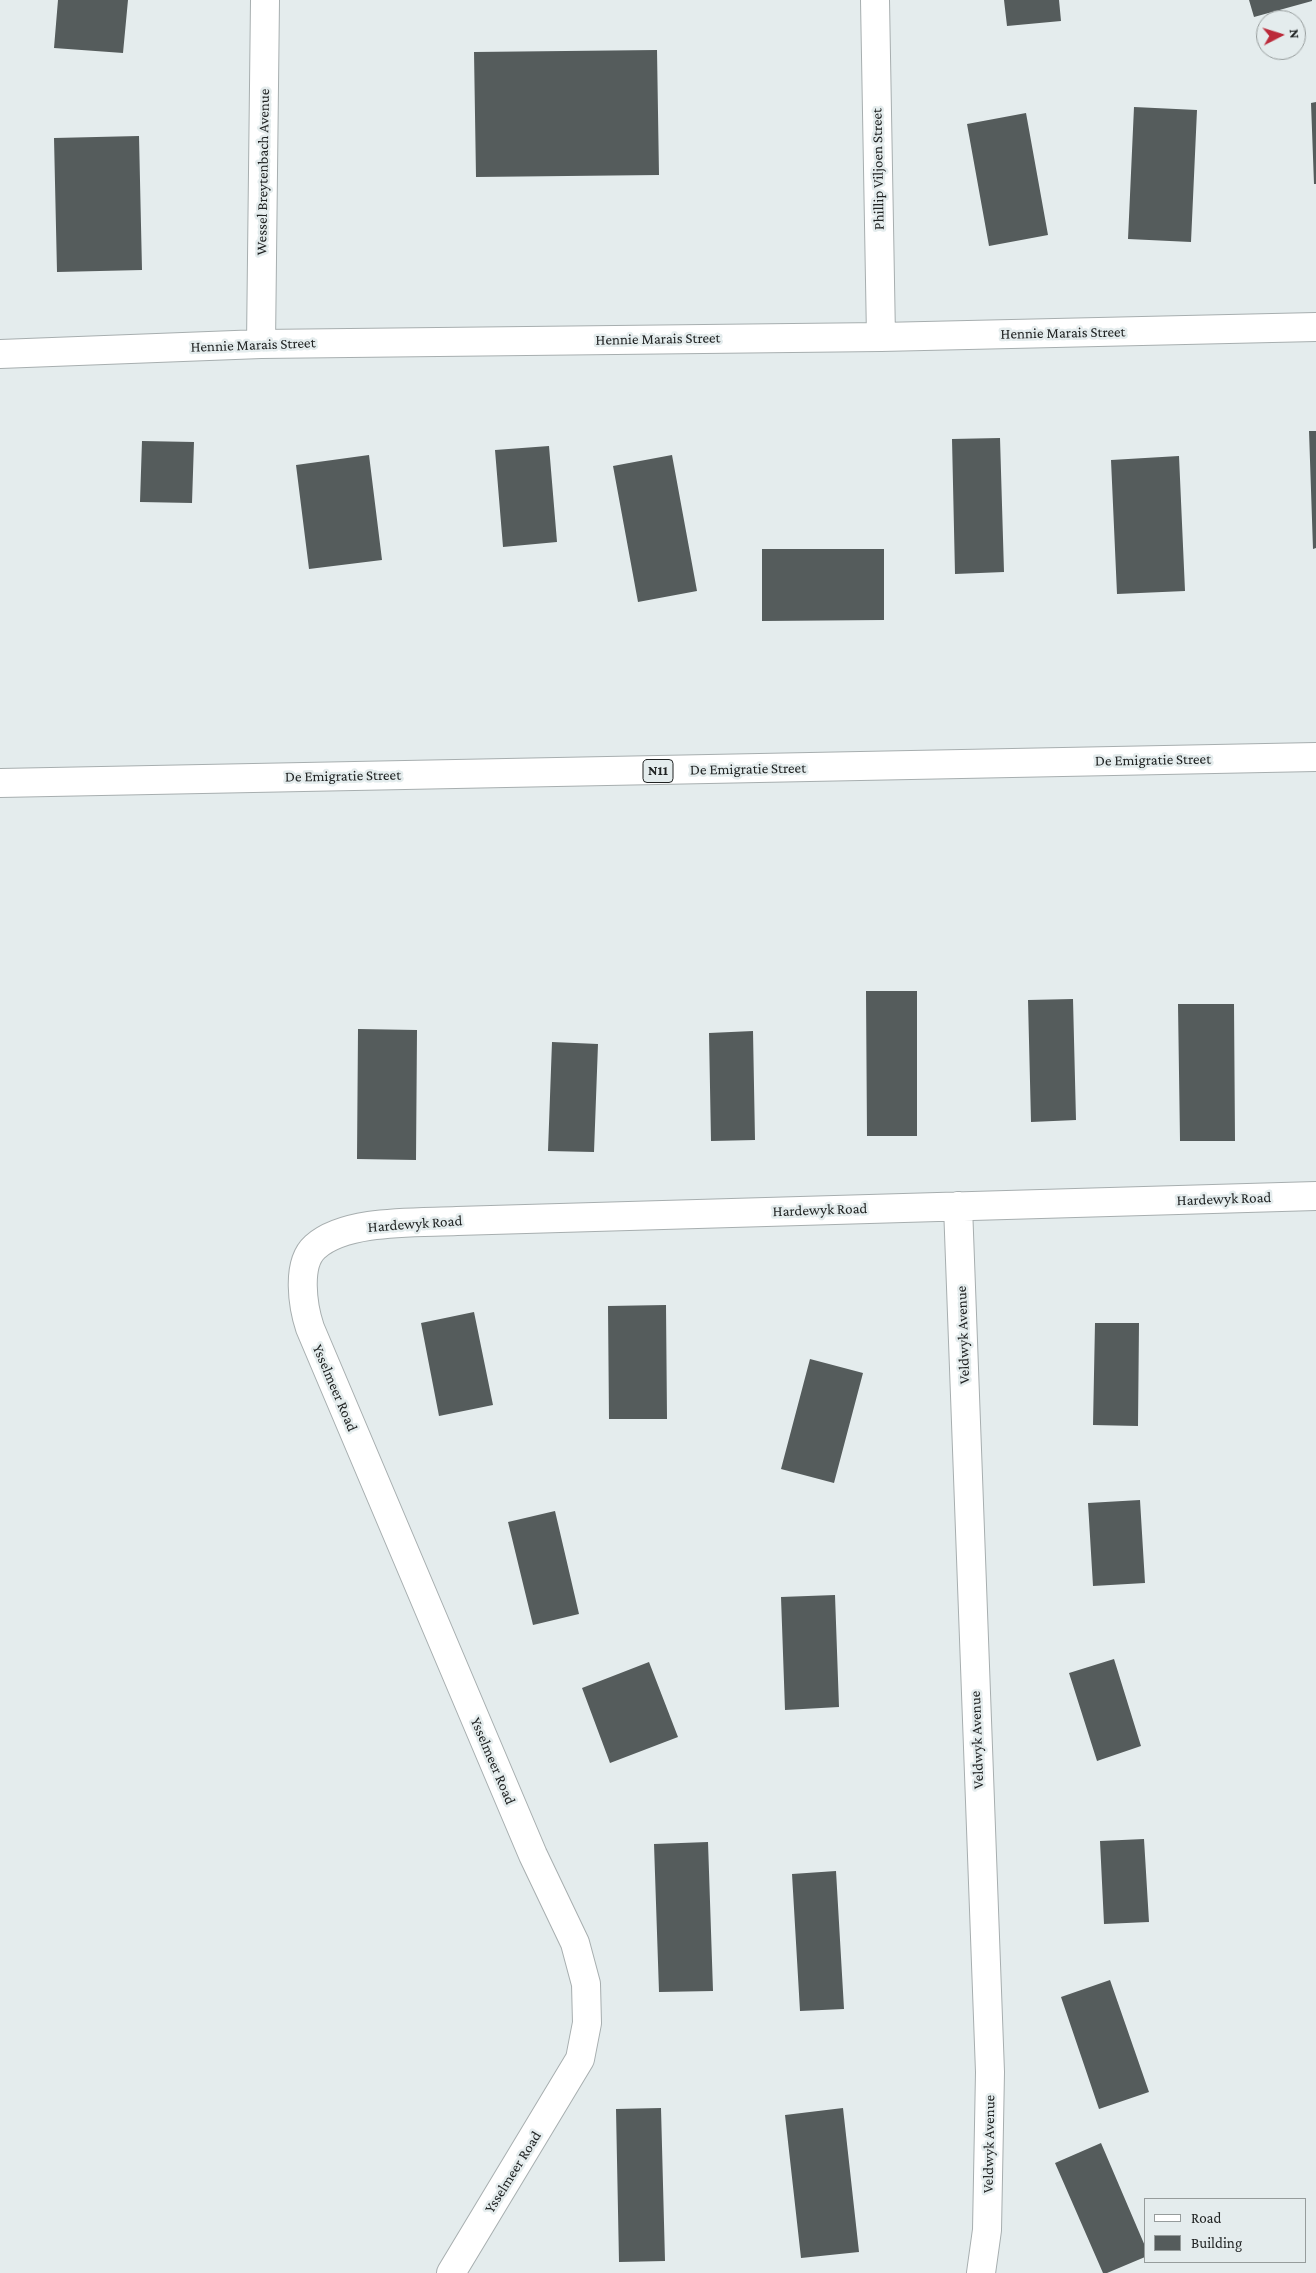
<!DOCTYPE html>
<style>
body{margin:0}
#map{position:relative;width:1316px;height:2273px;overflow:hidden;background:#e4eced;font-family:"Crimson Pro",serif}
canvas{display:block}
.legend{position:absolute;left:1144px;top:2198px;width:162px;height:65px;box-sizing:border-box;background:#e4eced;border:1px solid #969c9c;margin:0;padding:6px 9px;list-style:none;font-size:15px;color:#202323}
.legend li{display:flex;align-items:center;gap:10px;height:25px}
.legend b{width:25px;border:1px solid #969c9c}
.north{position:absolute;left:1256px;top:10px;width:50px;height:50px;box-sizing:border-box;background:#e4eced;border:1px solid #969c9c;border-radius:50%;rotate:85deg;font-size:14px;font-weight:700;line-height:20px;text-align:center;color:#202323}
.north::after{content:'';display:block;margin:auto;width:18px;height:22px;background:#bb2a3a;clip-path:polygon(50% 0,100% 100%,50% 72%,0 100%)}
</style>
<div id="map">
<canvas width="1316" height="2273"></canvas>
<ul class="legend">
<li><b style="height:6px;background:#fff"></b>Road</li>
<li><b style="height:14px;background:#555c5c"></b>Building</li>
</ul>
<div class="north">N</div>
</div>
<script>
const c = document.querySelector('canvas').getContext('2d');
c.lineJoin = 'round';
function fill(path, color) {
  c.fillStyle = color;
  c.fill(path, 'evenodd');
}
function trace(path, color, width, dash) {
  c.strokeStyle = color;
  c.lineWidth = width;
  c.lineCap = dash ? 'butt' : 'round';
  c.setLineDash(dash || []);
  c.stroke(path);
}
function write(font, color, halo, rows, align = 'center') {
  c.font = font + ' "Crimson Pro",serif';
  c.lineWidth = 5;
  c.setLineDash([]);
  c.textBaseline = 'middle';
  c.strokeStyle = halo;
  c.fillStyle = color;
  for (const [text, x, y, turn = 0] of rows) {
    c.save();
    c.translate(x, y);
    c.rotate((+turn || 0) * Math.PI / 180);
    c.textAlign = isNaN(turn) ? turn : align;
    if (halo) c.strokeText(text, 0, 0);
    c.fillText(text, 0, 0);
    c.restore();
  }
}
fill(new Path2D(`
 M 58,0 L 128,0 L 123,53 L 54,48 Z
 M 1004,0 L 1059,0 L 1061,21 L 1007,26 Z
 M 1249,0 L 1312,0 L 1312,1 L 1254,17 Z
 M 657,50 L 659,175 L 476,177 L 474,52 Z
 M 1316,102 L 1316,184 L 1314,184 L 1311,103 Z
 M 1134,107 L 1197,110 L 1191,242 L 1128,239 Z
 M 1026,113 L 1048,235 L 989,246 L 967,124 Z
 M 139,136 L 142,270 L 57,272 L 54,138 Z
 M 1309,431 L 1316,431 L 1316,548 L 1313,549 Z
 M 1000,438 L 1004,572 L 955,574 L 952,439 Z
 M 142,441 L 194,442 L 192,503 L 140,502 Z
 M 549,446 L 557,542 L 503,547 L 495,450 Z
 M 369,455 L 382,560 L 309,569 L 296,465 Z
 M 672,455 L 697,591 L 638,602 L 613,466 Z
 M 1179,456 L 1185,591 L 1117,594 L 1111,460 Z
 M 762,549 L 884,549 L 884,620 L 762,621 Z
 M 866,991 L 917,991 L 917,1136 L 867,1136 Z
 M 1073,999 L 1076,1120 L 1031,1122 L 1028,1000 Z
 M 1178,1004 L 1234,1004 L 1235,1141 L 1180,1141 Z
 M 358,1029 L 417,1030 L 416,1160 L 357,1159 Z
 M 753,1031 L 755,1140 L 711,1141 L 709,1033 Z
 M 552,1042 L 598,1044 L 594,1152 L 548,1151 Z
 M 666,1305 L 667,1419 L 609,1419 L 608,1306 Z
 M 474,1312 L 493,1405 L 439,1416 L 421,1323 Z
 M 1095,1323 L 1139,1323 L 1138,1426 L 1093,1425 Z
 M 810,1359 L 863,1373 L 834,1483 L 781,1469 Z
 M 1140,1500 L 1145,1583 L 1093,1586 L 1088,1503 Z
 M 555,1511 L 579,1614 L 533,1625 L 508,1522 Z
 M 835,1595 L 839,1707 L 785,1710 L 781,1597 Z
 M 1114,1659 L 1141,1746 L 1097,1761 L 1069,1673 Z
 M 649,1662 L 678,1737 L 610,1763 L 582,1688 Z
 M 1144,1839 L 1149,1922 L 1104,1924 L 1100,1841 Z
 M 708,1842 L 713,1991 L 659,1992 L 654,1844 Z
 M 836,1871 L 844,2009 L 800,2011 L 792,1874 Z
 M 1110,1980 L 1149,2092 L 1099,2109 L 1061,1997 Z
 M 661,2108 L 665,2261 L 619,2262 L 616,2109 Z
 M 843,2108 L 859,2252 L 801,2258 L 785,2115 Z
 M 1101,2143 L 1145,2246 L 1145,2257 L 1107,2273 L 1103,2273 L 1055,2163 Z`), '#555c5c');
const minor = new Path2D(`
 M 875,0 L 881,337
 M 261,344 L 265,0
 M 0,354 L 261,344 L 881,337 L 1316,327
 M 958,1206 L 990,2072 L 987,2230 L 981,2273
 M 451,2273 L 580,2059 L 587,2023 L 586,1984 L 575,1943 L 533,1855 L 310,1328 C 303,1307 296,1264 315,1247 C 346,1219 417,1223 457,1221 L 1316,1196`);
const trunk = new Path2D(`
 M 0,783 L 1316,757`);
trace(minor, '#a7aeaf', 30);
trace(trunk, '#a7aeaf', 30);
trace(minor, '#fff', 28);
trace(trunk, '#fff', 28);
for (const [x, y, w] of [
 [658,771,30]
]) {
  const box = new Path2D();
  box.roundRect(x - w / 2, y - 11.5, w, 23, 4);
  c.fillStyle = '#e4eced';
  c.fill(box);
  trace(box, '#202323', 1);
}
write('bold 14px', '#202323', null, [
 ["N11",658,771]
]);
write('15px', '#202323', '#e4eced', [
 ["Phillip Viljoen Street",878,169,-91],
 ["Wessel Breytenbach Avenue",263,172,-89],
 ["Hennie Marais Street",1063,333,-1],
 ["Hennie Marais Street",658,339,-1],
 ["Hennie Marais Street",253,345,-2],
 ["De Emigratie Street",1153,760,-1],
 ["De Emigratie Street",748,769,-1],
 ["De Emigratie Street",343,776,-1],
 ["Hardewyk Road",1224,1199,-2],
 ["Hardewyk Road",820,1210,-2],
 ["Hardewyk Road",415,1224,-4],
 ["Veldwyk Avenue",963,1335,-92],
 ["Ysselmeer Road",335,1388,67],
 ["Veldwyk Avenue",977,1740,-92],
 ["Ysselmeer Road",493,1761,67],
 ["Veldwyk Avenue",989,2144,-89],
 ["Ysselmeer Road",513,2172,-58]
]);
</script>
